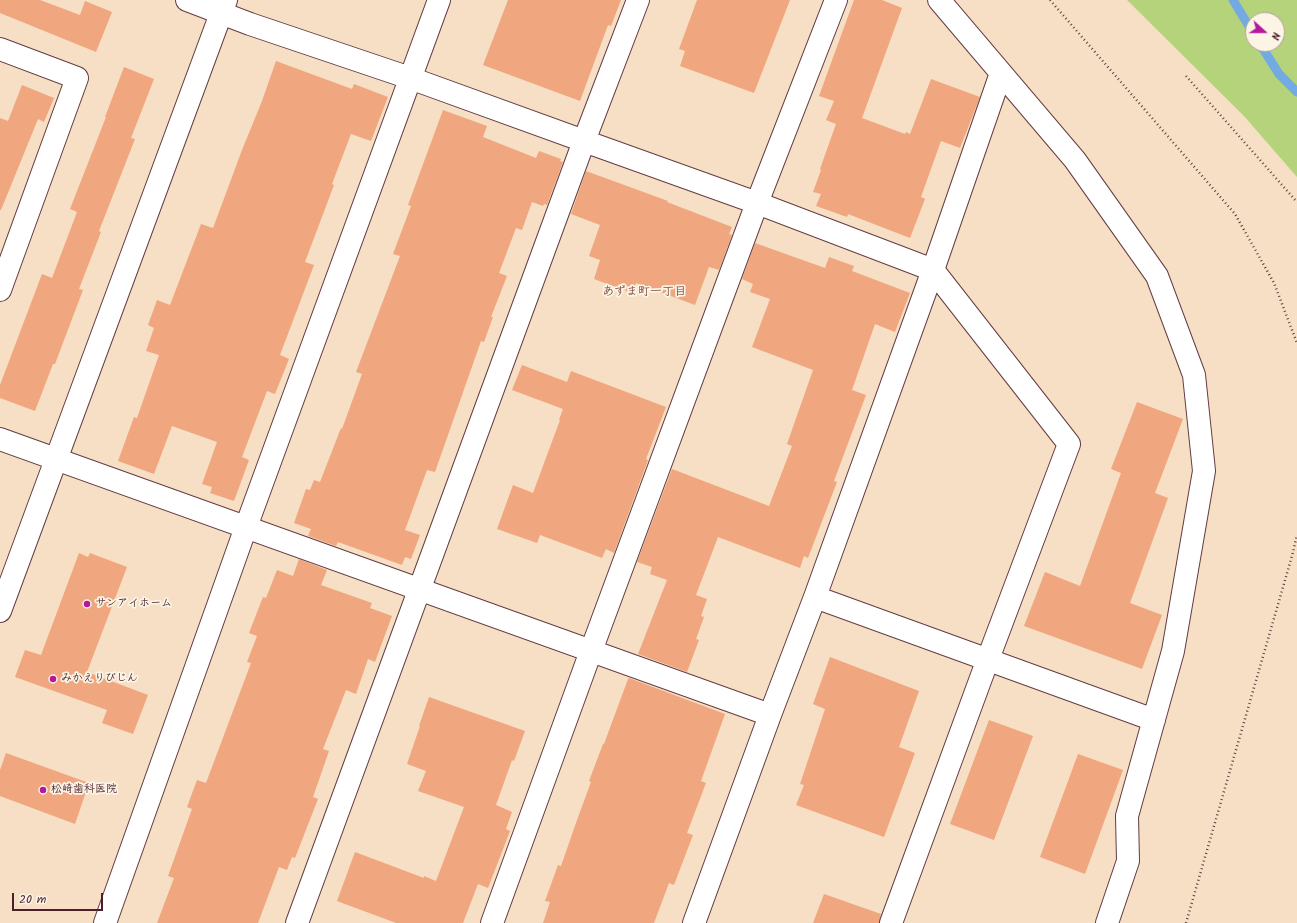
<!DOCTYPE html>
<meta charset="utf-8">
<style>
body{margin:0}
#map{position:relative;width:1297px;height:923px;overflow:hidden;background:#f6dfc4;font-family:Kalam,sans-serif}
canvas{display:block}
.north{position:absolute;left:1245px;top:12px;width:40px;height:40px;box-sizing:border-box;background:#fcf5e5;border:1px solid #b59f9b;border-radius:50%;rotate:111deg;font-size:11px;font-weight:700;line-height:16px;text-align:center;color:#4a1f2b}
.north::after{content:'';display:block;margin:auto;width:14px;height:18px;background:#b5179e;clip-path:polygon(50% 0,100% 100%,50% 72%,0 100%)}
.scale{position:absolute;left:12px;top:893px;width:91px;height:18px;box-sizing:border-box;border:2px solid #4a1f2b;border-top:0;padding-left:5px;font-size:12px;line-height:14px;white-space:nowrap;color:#4a1f2b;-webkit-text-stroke:3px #fcf5e5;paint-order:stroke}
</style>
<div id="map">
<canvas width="1297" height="923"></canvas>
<div class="north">N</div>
<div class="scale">20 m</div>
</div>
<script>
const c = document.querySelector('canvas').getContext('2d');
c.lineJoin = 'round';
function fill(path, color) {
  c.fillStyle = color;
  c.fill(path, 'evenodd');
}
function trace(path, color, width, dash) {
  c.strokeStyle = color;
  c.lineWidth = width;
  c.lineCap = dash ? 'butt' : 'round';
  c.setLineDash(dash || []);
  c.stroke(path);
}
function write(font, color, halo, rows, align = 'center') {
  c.font = font + ' Kalam,"Klee One",sans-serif';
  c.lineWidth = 3.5;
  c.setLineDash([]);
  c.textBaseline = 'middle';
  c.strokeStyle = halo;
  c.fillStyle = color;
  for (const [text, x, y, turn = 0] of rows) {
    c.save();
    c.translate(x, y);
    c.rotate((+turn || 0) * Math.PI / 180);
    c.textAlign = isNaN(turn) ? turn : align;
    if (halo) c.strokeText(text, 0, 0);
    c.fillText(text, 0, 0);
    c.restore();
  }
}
fill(new Path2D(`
 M 1127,0 L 1297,0 L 1297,177 L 1244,116 ZM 1253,20 L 1277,20 L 1277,44 L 1253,44 Z`), '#b4d37b');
trace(new Path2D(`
 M 1233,0 L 1253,33
 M 1260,44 L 1279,74 L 1297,92`), '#74aae2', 9);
fill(new Path2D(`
 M 0,0 L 40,0 L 80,15 L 85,1 L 112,12 L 96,52 L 0,13 Z
 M 508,0 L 621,0 L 611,26 L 608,25 L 580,101 L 483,65 Z
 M 697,0 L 790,0 L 754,93 L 680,66 L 685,51 L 679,49 Z
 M 854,0 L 882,0 L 902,8 L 862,118 L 905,134 L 906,132 L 910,134 L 931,79 L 980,97 L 960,148 L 941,141 L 921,197 L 925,199 L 910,238 L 848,214 L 847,217 L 816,206 L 821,194 L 813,192 L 821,170 L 820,169 L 836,124 L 826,120 L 834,101 L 819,96 Z
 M 276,61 L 352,89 L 354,84 L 388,97 L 371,141 L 351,134 L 332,184 L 334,185 L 305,262 L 314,265 L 280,355 L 289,359 L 275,394 L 267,391 L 242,457 L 249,460 L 234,501 L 210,493 L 212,487 L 202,484 L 217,442 L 172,426 L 154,474 L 118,461 L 134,417 L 137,418 L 159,355 L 146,351 L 154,328 L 148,325 L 157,300 L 170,305 L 201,224 L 213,228 L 242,150 L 262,101 Z
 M 124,67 L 154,79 L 131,138 L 135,139 L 99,231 L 101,232 L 79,289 L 83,290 L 55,364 L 53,364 L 35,411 L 0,398 L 0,385 L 42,274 L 52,278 L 77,212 L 70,209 L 106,117 L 105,117 Z
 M 22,85 L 54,98 L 44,122 L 38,119 L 1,210 L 0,210 L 0,118 L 8,121 Z
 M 443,110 L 487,126 L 483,137 L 536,158 L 539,151 L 561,159 L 560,161 L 563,162 L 547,205 L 544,204 L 543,206 L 532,202 L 522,230 L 516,228 L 499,273 L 507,276 L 491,317 L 493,317 L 484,342 L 481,341 L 435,472 L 427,470 L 405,530 L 420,535 L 411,559 L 405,557 L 402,565 L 338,542 L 336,546 L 308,536 L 311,529 L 294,523 L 306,489 L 310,490 L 314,480 L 320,482 L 341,428 L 342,429 L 362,374 L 356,372 L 400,256 L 393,254 L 411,206 L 408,205 Z
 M 586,171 L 668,201 L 667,202 L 732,227 L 729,234 L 732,235 L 719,270 L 709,267 L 695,305 L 636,283 L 632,293 L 594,279 L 600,260 L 589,256 L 600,225 L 571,214 Z
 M 755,243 L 825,268 L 829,257 L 854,266 L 852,271 L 910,293 L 895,332 L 875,324 L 852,390 L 866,395 L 834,481 L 837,482 L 808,558 L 804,556 L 800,568 L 718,537 L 696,595 L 707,599 L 701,616 L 704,617 L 696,639 L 699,640 L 687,672 L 638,654 L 667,580 L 650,574 L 652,567 L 637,562 L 672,469 L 769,506 L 792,446 L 787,444 L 813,370 L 752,347 L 770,299 L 750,292 L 753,284 L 742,279 Z
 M 522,365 L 567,382 L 571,371 L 666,407 L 646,459 L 648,460 L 614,553 L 606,549 L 602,558 L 540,535 L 537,543 L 497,529 L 513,485 L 533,493 L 560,420 L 559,420 L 563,409 L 512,390 Z
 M 1137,402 L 1183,419 L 1155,493 L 1168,498 L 1130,603 L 1162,615 L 1142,669 L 1024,626 L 1045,572 L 1080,586 L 1121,473 L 1111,469 Z
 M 79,553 L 88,557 L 90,553 L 127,567 L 87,672 L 148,695 L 133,734 L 102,723 L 107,710 L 15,677 L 25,650 L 41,655 Z
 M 299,559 L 327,570 L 321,585 L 372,603 L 370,608 L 392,616 L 375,662 L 368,659 L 356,694 L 346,690 L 323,749 L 329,751 L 313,797 L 318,799 L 295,858 L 292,857 L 287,870 L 279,867 L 258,923 L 157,923 L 174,878 L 168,876 L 192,809 L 187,807 L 197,780 L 206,783 L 251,663 L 247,662 L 257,636 L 249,633 L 263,597 L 266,598 L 277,570 L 293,576 Z
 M 830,657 L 919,691 L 899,747 L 915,753 L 884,837 L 796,805 L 804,785 L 800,784 L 825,709 L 813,704 Z
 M 629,678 L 725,714 L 701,781 L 706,783 L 687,833 L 693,835 L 674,885 L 669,883 L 654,923 L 543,923 L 550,902 L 545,901 L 558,865 L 561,866 L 577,820 L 591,782 L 589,781 L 603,744 L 604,744 L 628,679 Z
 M 429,697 L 525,731 L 514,761 L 512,760 L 496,805 L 512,812 L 506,829 L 510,831 L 488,888 L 478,884 L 463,923 L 396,923 L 337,901 L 355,852 L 424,878 L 424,876 L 436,881 L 464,807 L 418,791 L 426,771 L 407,764 L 420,726 L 419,726 Z
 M 989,720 L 1033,736 L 994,840 L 950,824 Z
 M 6,753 L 89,783 L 75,824 L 0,796 L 0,770 Z
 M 1078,754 L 1123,770 L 1085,874 L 1040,857 Z
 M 824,894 L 881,914 L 879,923 L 813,923 Z`), '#f0a67f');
const minor = new Path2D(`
 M 187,0 L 250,24 L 410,78 L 584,141 L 757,203 L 933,270 L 1069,444 L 988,659 L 891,923
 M 939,0 L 1075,160 L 1157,276 L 1194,375 L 1204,471 L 1173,651 L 1127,816 L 1128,861 L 1107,923
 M 0,49 L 77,78 L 0,290
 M 1001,73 L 933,270 L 815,597 L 1154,720
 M 0,439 L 770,715
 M 0,611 L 226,0
 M 105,923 L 246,527 L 439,0
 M 297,923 L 584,141 L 638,0
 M 492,923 L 591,651 L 757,203 L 836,0
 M 694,923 L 770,715 L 815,597`);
trace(minor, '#643c42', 24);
trace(new Path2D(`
 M 1050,0 L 1235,214 L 1274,283 L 1297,343
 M 1186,76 L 1297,202
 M 1186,923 L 1292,556 L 1297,535`), '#643c42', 2.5, [1, 3]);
trace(minor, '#fff', 22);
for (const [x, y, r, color] of [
 [87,604,4,"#b5179e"],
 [53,679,4,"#b5179e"],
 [43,790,4,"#b5179e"]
]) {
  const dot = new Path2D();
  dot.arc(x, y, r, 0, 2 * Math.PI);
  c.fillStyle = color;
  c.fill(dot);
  trace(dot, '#fcf5e5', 1.5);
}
write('bold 11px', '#4a1f2b', '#fcf5e5', [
 ["サンアイホーム",95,604],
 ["みかえりびじん",61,679],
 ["松崎歯科医院",51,790]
], 'left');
write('bold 12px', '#844e48', '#fcf5e5', [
 ["あずま町一丁目",644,293]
]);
</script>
